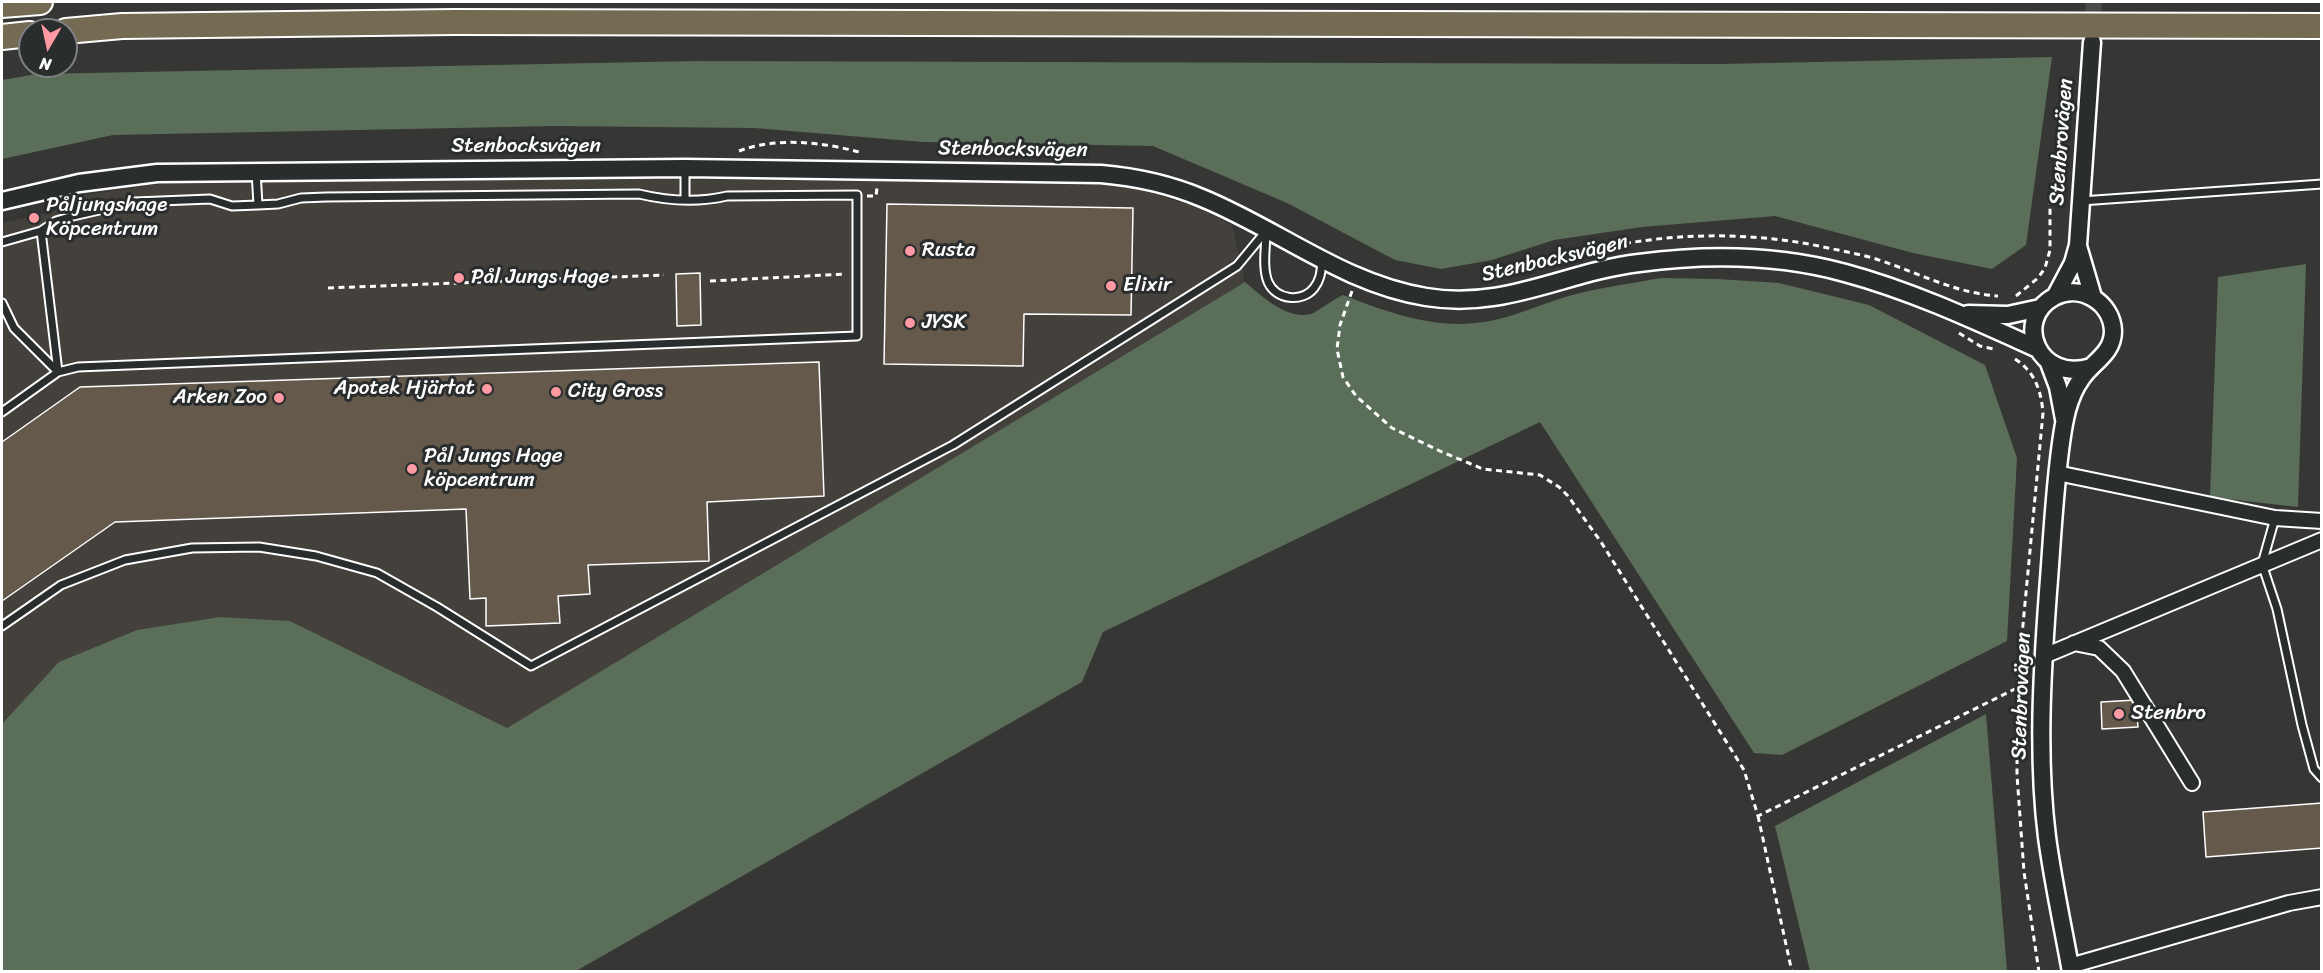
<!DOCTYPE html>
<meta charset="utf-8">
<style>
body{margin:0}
#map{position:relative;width:2323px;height:973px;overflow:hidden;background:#363634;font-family:Sriracha,sans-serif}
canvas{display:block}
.frame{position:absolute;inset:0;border:3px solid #fff;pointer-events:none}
.north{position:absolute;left:18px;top:18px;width:60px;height:60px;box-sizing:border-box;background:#2a2d2e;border:2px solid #7f8182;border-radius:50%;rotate:189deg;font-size:16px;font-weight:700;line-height:24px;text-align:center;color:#fff}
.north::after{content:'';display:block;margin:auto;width:21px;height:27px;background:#ff9aa2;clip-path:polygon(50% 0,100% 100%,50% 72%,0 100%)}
</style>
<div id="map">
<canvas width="2323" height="973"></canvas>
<div class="frame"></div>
<div class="north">N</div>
</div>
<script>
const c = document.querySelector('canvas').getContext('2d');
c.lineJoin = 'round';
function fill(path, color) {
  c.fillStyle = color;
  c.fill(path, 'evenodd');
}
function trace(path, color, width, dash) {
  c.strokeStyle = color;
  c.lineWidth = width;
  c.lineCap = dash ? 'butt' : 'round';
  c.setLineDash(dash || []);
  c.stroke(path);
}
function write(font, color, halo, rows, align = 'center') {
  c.font = font + ' Sriracha,sans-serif';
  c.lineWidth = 6;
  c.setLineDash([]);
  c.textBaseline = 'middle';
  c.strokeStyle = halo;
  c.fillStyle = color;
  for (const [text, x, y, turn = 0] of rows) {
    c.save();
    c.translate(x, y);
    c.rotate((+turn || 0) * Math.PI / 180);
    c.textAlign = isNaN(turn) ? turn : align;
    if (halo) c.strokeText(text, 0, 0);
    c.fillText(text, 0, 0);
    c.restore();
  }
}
fill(new Path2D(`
 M 658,179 L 1099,184 L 1141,190 L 1194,206 L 1232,225 L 1245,282 L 507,728 L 290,621 L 220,617 L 137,630 L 2,723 L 2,223 L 52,212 L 79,196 L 166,183 Z`), '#44403b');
fill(new Path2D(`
 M 2052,57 L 2026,245 L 1992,269 L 1913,253 L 1775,216 L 1642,227 L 1554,240 L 1492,260 L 1441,269 L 1395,260 L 1287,203 L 1153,146 L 923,142 L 754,128 L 554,126 L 113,135 L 2,159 L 2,80 L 37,74 L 696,61 L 1721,64 Z
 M 2306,264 L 2298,507 L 2210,497 L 2218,277 Z
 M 1661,278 L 1718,279 L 1779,283 L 1869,305 L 1985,365 L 2017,458 L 2007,641 L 1782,755 L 1754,753 L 1540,422 L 1103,632 L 1082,682 L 576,971 L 2,971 L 2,724 L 59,662 L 137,630 L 220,617 L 290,621 L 507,728 L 1245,282 C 1262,296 1286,320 1311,314 C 1315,313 1336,298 1343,295 C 1384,311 1430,328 1475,323 C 1511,320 1541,303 1576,294 C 1604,287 1633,283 1661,278 Z
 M 1986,714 L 2007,971 L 1810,971 L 1775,826 Z`), '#5b6e59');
const building = new Path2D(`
 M 887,204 L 1133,208 L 1131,315 L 1024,314 L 1023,366 L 884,364 Z
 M 700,273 L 701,325 L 677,326 L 676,274 Z
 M 819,362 L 824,496 L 707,502 L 709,561 L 588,565 L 590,594 L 558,596 L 560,623 L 486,626 L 486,598 L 470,599 L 466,509 L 115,522 L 2,601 L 2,442 L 80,387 Z
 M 2136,700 L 2138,727 L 2102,729 L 2101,702 Z
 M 2322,803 L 2322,848 L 2206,857 L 2203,812 Z`);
fill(building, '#64594b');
trace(building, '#fff', 1.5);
trace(new Path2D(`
 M 2092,37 L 2094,2`), '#4a4a48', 16, [16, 8]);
const service = new Path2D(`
 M 256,171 L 258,205
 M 685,200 L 685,168
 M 2081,201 L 2322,184
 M 1266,231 C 1266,247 1262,267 1268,282 C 1276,300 1302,303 1314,288 C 1321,279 1321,271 1322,261
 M 2,242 L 41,231 L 56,221 L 73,216 L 135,202 L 210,199 L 232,206 L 258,205 L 278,204 L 301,198 L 326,197 L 639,194 C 668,201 697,203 727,196 L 857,195 L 857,336 L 78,367 L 58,372 L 2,412
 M 2,303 L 14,328 L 58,372 L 41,231
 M 2275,518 L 2262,564 L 2277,609 L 2302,725 L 2314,769 L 2322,778
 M 2,626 L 61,585 L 125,560 L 192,548 L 259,547 L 316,556 L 377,573 L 437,607 L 531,666 L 953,445 L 1237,266 L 1266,231`);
const minor = new Path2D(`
 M 2057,473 L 2275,518 L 2322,521
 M 2074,643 L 2099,648 L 2123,671 L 2192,783
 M 2044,656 L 2322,540
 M 2070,966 L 2289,903 L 2322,897`);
const tertiary = new Path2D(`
 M 2,201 L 79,183 L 157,173 L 685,168 L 1101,174 C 1136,177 1169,184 1202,198 C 1278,229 1344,284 1426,297 C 1506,310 1564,272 1639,263 C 1707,254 1779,255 1845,273 C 1912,291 1976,321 2038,349
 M 2078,246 L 2093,297
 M 2056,295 L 2073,263 L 2078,245 L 2092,42
 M 1968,314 L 2008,315 L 2040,308
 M 2049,363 L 2058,387 L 2064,419
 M 2071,972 C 2063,927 2053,882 2047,837 C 2037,757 2042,673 2048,592 C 2052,543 2054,493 2061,443 C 2064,421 2068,397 2081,379 C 2092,362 2113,354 2113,331 C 2112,302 2080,283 2054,297 C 2012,320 2039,384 2091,367`);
const motorway = new Path2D(`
 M 2,5 L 40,2
 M 66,31 L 122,26 L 454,22 L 2322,26
 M 2,37 L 30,34`);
trace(service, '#fff', 11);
trace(minor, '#fff', 18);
trace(tertiary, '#fff', 21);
trace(motorway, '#fff', 28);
trace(new Path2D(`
 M 739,151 C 776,137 822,142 859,152
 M 867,196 L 876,196 L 877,188
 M 1493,278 C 1527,271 1560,259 1594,250 C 1668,232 1753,231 1828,248 C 1843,251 1858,254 1873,258 C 1915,271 1953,293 1998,296
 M 710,281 L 846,274
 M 328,288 L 664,275
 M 1352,291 L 1340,325 L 1337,349 L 1343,377 L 1356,396 L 1392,428 L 1442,452 L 1483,469 L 1540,475 L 1559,487 L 1568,496 L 1601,542 L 1744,770 L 1758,816 L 2017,688
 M 2016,296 L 2038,278 L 2045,268 L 2050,250 L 2050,204 L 2070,96
 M 1959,333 L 1980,346 L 1994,349
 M 2015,359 C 2035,372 2041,390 2043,413 L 2017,688 L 2017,775 L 2024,872 L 2039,972
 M 1758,816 L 1792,972`), '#fff', 3, [6, 4.5]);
trace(service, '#2a2d2e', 7);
trace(minor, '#2a2d2e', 14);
trace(tertiary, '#2a2d2e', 16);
trace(motorway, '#746b52', 24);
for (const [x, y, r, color] of [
 [34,218,6,"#ff9aa2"],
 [910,251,6,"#ff9aa2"],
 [459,278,6,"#ff9aa2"],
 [1111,286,6,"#ff9aa2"],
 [910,323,6,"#ff9aa2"],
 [487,389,6,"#ff9aa2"],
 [556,392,6,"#ff9aa2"],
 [279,398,6,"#ff9aa2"],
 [412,469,6,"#ff9aa2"],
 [2119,714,6,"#ff9aa2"]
]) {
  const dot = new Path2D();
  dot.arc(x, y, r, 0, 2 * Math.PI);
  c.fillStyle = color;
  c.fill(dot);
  trace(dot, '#2a2d2e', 2);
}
write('21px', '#fff', '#2a2d2e', [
 ["Stenbrovägen",2062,142,-86],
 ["Stenbocksvägen",526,147],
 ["Stenbocksvägen",1013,150,1],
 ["Stenbocksvägen",1555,259,-13],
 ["Stenbrovägen",2022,696,-88]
]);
write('21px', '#fff', '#2a2d2e', [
 ["Påljungshage",46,206],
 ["Köpcentrum",46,230],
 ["Rusta",922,251],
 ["Pål Jungs Hage",471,278],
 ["Elixir",1123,286],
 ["JYSK",922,323],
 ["Apotek Hjärtat",475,389,"right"],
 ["City Gross",568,392],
 ["Arken Zoo",267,398,"right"],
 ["Pål Jungs Hage",424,457],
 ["köpcentrum",424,481],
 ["Stenbro",2131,714]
], 'left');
</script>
